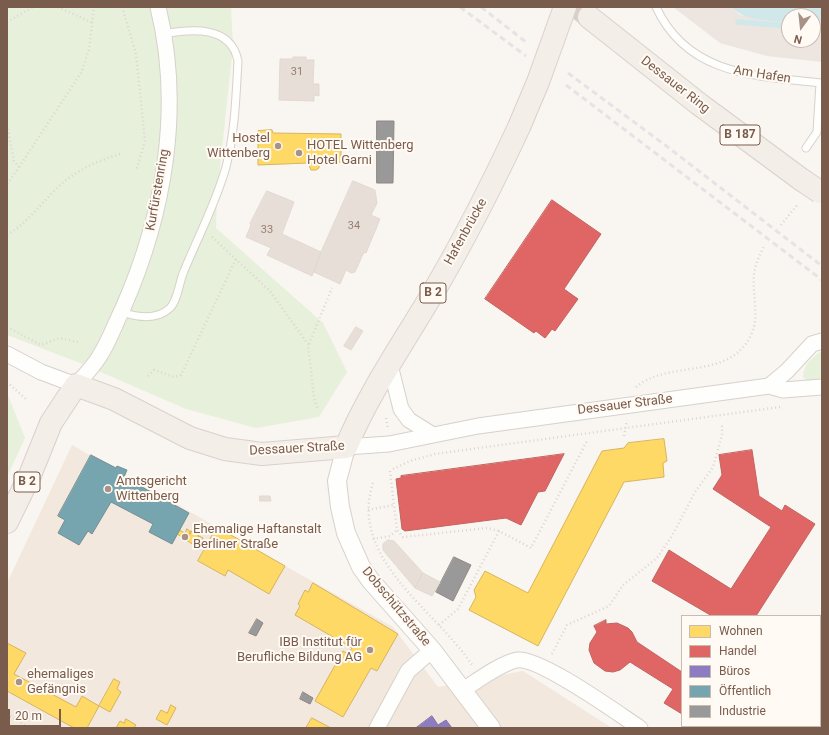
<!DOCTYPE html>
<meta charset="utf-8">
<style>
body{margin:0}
#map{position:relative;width:829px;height:735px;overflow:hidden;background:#f9f5f0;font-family:Roboto,sans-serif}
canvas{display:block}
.frame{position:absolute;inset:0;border:8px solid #7a5c4d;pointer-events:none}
.legend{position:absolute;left:681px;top:615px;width:140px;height:112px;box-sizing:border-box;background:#fffaf3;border:1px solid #cabbb1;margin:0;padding:5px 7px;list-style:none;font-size:12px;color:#7a5c4d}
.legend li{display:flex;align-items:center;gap:8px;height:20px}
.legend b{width:20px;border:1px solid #cabbb1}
.north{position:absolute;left:781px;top:8px;width:40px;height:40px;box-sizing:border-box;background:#fffaf3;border:1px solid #cabbb1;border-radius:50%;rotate:195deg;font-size:11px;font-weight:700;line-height:16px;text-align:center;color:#7a5c4d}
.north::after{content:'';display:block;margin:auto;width:14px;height:18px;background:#a69286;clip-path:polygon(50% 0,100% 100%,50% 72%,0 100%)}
.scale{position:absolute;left:8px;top:709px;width:53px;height:18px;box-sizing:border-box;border:2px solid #7a5c4d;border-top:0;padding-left:5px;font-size:12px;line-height:14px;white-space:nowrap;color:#7a5c4d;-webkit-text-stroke:3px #fffaf3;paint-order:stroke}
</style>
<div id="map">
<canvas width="829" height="735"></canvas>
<div class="frame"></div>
<ul class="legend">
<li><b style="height:11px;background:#ffd966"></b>Wohnen</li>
<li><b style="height:11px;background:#e06666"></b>Handel</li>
<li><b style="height:11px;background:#8e7cc3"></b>Büros</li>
<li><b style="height:11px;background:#76a5af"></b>Öffentlich</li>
<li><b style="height:11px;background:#999"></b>Industrie</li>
</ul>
<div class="north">N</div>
<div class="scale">20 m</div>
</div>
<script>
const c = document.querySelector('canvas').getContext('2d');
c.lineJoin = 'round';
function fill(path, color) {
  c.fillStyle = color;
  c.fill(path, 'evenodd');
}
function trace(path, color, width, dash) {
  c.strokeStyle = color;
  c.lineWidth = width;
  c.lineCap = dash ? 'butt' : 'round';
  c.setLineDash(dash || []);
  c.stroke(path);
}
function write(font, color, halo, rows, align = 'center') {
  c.font = font + ' Roboto,sans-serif';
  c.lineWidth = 4;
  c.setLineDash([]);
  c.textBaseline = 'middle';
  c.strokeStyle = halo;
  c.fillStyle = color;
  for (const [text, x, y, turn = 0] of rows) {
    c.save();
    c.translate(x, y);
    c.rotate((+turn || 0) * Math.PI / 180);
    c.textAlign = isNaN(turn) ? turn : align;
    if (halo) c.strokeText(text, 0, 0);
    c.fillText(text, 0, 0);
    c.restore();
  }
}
fill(new Path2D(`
 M 72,445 L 393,627 L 438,687 L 523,671 L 612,728 L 7,728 L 7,583 Z`), '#f2e8de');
fill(new Path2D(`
 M 673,7 L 731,7 L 740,15 L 789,22 L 789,40 L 813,40 L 813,22 L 822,22 L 822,62 L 767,56 L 720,43 Z`), '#ede5e0');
fill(new Path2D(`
 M 7,7 L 231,7 L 233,46 L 217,196 L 216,228 L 323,323 L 347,372 L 319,417 L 256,428 L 186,409 L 80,363 L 7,335 Z
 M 820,352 L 822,352 L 822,380 L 809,382 L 803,377 C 804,364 810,360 820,352 Z
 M 7,393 L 25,438 L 7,477 Z
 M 822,687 L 822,728 L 796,728 L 797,726 L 820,726 L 820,690 Z`), '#e7f0db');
fill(new Path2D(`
 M 731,7 L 822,7 L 822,23 L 813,23 L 813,16 L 789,16 L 789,22 C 769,20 746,22 731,7 Z`), '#d0e8ea');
const homes = new Path2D(`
 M 272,130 L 273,133 L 341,134 L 341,162 L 319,163 L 319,168 L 316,170 L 311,170 L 308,163 L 258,165 L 258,131 Z
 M 664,439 L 667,461 L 663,463 L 664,477 L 624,482 L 538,646 L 469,610 L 476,597 L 474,590 L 485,571 L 528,593 L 602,451 L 624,448 L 628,443 Z
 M 217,527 L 285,566 L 269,594 L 228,570 L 225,576 L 198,561 Z
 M 187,529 L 191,532 L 187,540 L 177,534 L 179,530 L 185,533 Z
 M 191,531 L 199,536 L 194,545 L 186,540 Z
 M 199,536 L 203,538 L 201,543 L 206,546 L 204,549 L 195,544 Z
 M 313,583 L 398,634 L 377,671 L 371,668 L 343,717 L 315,701 L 343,651 L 348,654 L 352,648 L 295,615 L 300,606 L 298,604 L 305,590 L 308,592 Z
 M 7,643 L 26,653 L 14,674 L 76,707 L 82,696 L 99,706 L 87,728 L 74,728 L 7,691 Z
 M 114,679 L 120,682 L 117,689 L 121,692 L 110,712 L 99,706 Z
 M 171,705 L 176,708 L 167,725 L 156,719 L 161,710 L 167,713 Z
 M 312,718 L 331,728 L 306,728 Z
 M 126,719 L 136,725 L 134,728 L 116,728 L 120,721 L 124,723 Z`);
fill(homes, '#ffd966');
trace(homes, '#d7b45e', 1);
const shops = new Path2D(`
 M 552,200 L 601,234 L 564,289 L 578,299 L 555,331 L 552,329 L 545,338 L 536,331 L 534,333 L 485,299 Z
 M 752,450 L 759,496 L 782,511 L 785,505 L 815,524 L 756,616 L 712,616 L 652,581 L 669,550 L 731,589 L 771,527 L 713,489 L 722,475 L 719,455 Z
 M 564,454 L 545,491 L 538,492 L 521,525 L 506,518 L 405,531 L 402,529 L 396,479 L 401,478 L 401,476 Z
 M 606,620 L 606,624 L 617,623 L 628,628 L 632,632 L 637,642 L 682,672 L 682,714 L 664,703 L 673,689 L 630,662 L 620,670 L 613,672 L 605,671 L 594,663 L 589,650 L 590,643 L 597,632 L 594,626 Z`);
fill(shops, '#e06666');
trace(shops, '#c1635e', 1);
const offices = new Path2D(`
 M 432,716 L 438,725 L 446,720 L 452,728 L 416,728 Z`);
fill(offices, '#8e7cc3');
trace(offices, '#8872a0', 1);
const public = new Path2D(`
 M 91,455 L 116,468 L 117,466 L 127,470 L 124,477 L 189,513 L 172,544 L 149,532 L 153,524 L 111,502 L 92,534 L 88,531 L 79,545 L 58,533 L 65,520 L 58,516 Z`);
fill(public, '#76a5af');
trace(public, '#778f92', 1);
const industry = new Path2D(`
 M 377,121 L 394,121 L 393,183 L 377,183 Z
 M 454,557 L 471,565 L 453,601 L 436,592 Z
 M 257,619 L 263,623 L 256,636 L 249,633 Z
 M 303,692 L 313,698 L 310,704 L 300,699 Z`);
fill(industry, '#999');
trace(industry, '#908782', 1);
trace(new Path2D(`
 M 738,22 L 789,26`), '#d0e8ea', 5.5);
const building = new Path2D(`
 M 293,57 L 306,57 L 306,60 L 314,60 L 313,84 L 319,84 L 319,96 L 314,95 L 314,101 L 279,100 L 280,59 L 293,59 Z
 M 353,181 L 375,190 L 377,203 L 371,215 L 380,219 L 366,253 L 364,252 L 355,272 L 351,273 L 346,270 L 340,284 L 314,272 L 321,252 Z
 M 267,191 L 294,202 L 282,234 L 321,252 L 312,276 L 267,255 L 271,248 L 246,237 L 251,225 L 250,224 Z
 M 356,327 L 363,331 L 351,350 L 344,346 Z
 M 260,496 L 270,496 L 271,501 L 260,501 Z
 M 388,540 L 394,541 L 423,573 L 415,588 L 383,550 L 383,544 Z
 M 423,573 L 440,582 L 432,596 L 415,588 Z`);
fill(building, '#e6ded7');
trace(building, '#e2d8d2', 1);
trace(new Path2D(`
 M 576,7 L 589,17`), '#d9cfc7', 22, [22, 11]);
const service = new Path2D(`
 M 656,7 C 688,76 757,76 822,83
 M 806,148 L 817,132 L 820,83
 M 121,312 C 137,317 156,321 170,308 C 178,300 179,282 184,271 C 198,237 216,203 226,167 C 235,132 236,96 238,61 C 231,25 191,29 164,34`);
const minor = new Path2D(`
 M 822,341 L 812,344 L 787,371 L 769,386 L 783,390 L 822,387
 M 7,354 L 41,372 L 76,385 C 84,376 93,367 99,357 C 109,342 115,324 123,308 C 164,215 183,108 158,7
 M 390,365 L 401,409 L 409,420 L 433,435
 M 346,447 L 389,444 L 478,426 L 769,386
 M 820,626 L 822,623
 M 463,690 C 477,681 501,663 517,660 C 540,657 617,713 640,728
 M 377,728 L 408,671 L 432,650
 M 754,728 L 755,726`);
const tertiary = new Path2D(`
 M 346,447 L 337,481 L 340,507 L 346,533 L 361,567 L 371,581 L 432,650 L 491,728`);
const primary = new Path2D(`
 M 589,17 L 699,104 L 802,180
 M 7,522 L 30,475 L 51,423 L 76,385 L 114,399 L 190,438 L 225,449 L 262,454 L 346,447 C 369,392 404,342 434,291 C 465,238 493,183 519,127`);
trace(service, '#d7d1cb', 9);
trace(minor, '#d7d1cb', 17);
trace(tertiary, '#d7d1cb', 20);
trace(primary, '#dad1cc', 24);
trace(new Path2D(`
 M 58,7 L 93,23
 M 122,7 L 136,54 L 145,141 L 136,171
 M 7,22 L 33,7
 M 7,125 L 14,161 L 19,167 L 7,184
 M 19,167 L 81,73 L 89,50 L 94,7
 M 781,225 L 798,204
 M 7,235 C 27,223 40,205 56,189 C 74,171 97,161 120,154
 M 212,237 L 270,291 L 308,344 L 314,398 L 318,410
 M 7,327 L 41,345 L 60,338 L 78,342
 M 309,344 L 332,288
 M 148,376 L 154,370 L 174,377 L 181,375 L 236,259
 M 7,382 L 26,399
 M 636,387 C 670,359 729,381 751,335 C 760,316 752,295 754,275 C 755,264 760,255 764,246
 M 386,418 L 388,429
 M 624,436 L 627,420
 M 393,469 L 410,461 L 435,454 L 780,407
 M 390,471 L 397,530 L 403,537 L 487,528 L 499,531
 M 373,483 C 348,559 436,610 472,665
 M 368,510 L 394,505
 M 373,539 L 390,536 L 397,530
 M 439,625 L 458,609 L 499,531 L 531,548 L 587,441
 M 552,654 L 567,625 L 609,606 L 623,585 L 657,558 L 672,536 L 695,492 L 713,467 L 722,435 L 722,423
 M 7,714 L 29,728`), '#dcd5d0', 2.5, [1, 3]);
trace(service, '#fefefd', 7);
trace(minor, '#fefefd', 15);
trace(tertiary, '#fefefd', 18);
trace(primary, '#f3eee8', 22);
trace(new Path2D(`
 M 460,7 L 526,56
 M 481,7 L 526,42
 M 568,73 L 669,148 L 822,266
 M 566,85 L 822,280`), '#e6e3e7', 3, [6, 4]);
const primaryBridge = new Path2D(`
 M 519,127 L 538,82 L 565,7
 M 802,180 L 820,192`);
trace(primaryBridge, '#dad1cc', 24, []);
trace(primaryBridge, '#f3eee8', 22);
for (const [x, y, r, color] of [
 [278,146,4,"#a69286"],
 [299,153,4,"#a69286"],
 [108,489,4,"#a69286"],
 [185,537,4,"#a69286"],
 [370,650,4,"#a69286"],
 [19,682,4,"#a69286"]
]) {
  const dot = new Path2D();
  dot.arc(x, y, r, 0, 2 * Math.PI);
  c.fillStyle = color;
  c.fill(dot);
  trace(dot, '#fffaf3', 1.5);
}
write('11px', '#977e72', null, [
 ["31",297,72],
 ["34",354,226],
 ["33",267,230]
]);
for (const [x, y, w] of [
 [740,135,40],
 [433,293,26],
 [27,482,26]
]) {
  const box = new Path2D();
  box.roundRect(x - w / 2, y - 10, w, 20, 3);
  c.fillStyle = '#fffaf3';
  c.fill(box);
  trace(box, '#7a5c4d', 1);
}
write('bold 12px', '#7a5c4d', null, [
 ["B 187",740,135],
 ["B 2",433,293],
 ["B 2",27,482]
]);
write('13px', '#7a5c4d', '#fffaf3', [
 ["Am Hafen",762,75,9],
 ["Dessauer Ring",675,85,38],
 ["Kurfürstenring",158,190,-80],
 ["Hafenbrücke",466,232,-61],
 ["Dessauer Straße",625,405,-7],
 ["Dessauer Straße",297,449,-3],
 ["Dobschützstraße",396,607,50]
]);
write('13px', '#7a5c4d', '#fffaf3', [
 ["Hostel",270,139,"right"],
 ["Wittenberg",270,154,"right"],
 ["HOTEL Wittenberg",307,146],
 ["Hotel Garni",307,161],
 ["Amtsgericht",116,482],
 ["Wittenberg",116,497],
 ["Ehemalige Haftanstalt",193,530],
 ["Berliner Straße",193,545],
 ["IBB Institut für",362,643,"right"],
 ["Berufliche Bildung AG",362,658,"right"],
 ["ehemaliges",27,675],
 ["Gefängnis",27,690]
], 'left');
</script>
